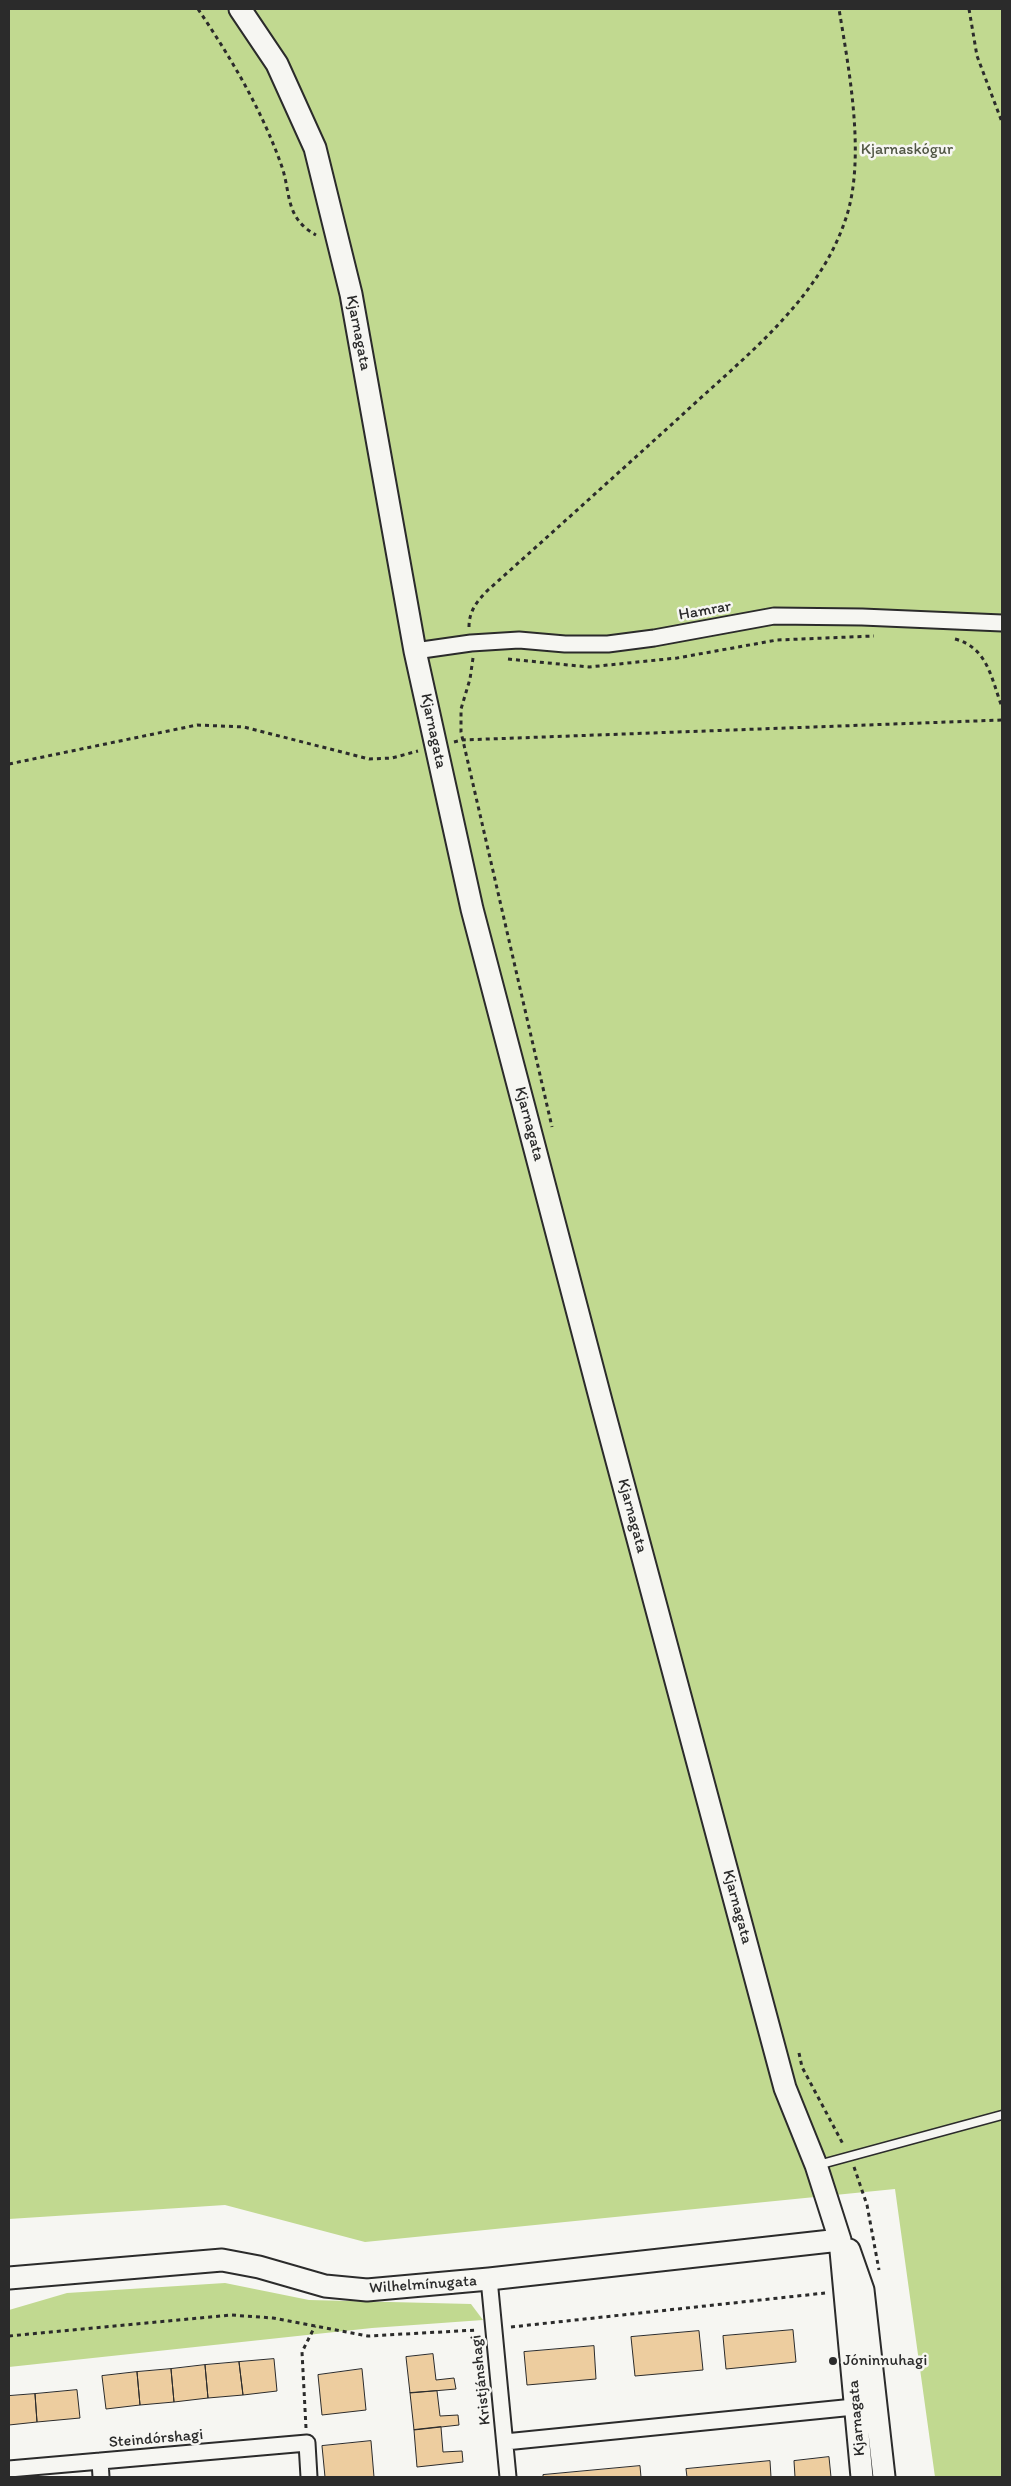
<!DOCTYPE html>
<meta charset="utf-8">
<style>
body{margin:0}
#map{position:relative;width:1011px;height:2486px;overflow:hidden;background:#f6f6f2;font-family:Itim,sans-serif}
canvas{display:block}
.frame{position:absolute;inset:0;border:10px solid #2b2b2b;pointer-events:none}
</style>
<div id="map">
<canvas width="1011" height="2486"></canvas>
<div class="frame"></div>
</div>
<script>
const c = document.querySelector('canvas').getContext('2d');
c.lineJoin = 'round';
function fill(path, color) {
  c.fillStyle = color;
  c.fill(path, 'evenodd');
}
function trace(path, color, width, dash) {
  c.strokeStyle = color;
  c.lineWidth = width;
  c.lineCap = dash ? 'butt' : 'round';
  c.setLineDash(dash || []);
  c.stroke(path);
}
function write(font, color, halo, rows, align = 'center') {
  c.font = font + ' Itim,sans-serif';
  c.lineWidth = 5;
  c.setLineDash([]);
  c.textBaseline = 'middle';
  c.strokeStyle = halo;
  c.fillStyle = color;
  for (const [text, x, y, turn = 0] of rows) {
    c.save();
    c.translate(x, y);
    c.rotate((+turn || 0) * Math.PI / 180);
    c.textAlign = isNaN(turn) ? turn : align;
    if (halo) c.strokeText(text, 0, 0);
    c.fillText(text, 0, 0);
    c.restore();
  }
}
fill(new Path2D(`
 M 9,9 L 1002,9 L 1002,2477 L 935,2477 L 895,2189 L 365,2242 L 225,2205 L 9,2219 Z
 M 225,2283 L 309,2300 L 471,2304 L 483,2320 L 372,2328 L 9,2367 L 9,2310 L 67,2293 Z`), '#c1d990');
const building = new Path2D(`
 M 793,2330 L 796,2362 L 726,2369 L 723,2336 Z
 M 699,2331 L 703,2370 L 635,2376 L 631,2337 Z
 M 594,2346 L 596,2379 L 527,2385 L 524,2352 Z
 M 433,2354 L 436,2380 L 454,2378 L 456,2389 L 410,2393 L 406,2357 Z
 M 274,2359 L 277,2391 L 243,2395 L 239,2362 Z
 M 239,2362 L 243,2395 L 208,2398 L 205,2365 Z
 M 205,2365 L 208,2398 L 174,2402 L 171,2369 Z
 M 171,2369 L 174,2402 L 140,2405 L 137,2372 Z
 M 362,2369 L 366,2410 L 322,2415 L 318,2375 Z
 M 137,2372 L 140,2405 L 106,2409 L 102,2376 Z
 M 77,2390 L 80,2418 L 37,2422 L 35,2394 Z
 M 437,2391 L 440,2416 L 458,2415 L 459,2425 L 414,2430 L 410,2393 Z
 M 35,2394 L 37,2422 L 9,2425 L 9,2396 Z
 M 441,2427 L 443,2452 L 462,2451 L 463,2462 L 417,2467 L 414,2430 Z
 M 371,2441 L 374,2477 L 325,2477 L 322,2446 Z
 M 829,2457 L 831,2477 L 795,2477 L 794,2461 Z
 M 770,2461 L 771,2477 L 687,2477 L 686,2469 Z
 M 640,2466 L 641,2477 L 543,2477 L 543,2475 Z`);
fill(building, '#edcd9f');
trace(building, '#2b2b2b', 1);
const lane = new Path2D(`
 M 818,2165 L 1002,2115`);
const street = new Path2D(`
 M 415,651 L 471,643 L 519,640 L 565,644 L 608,644 L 654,638 L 774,616 L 862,617 L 1002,623
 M 489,2279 L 508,2477
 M 505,2442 L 864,2406
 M 100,2461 L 101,2477
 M 9,2469 L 307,2443 L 309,2477`);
const secondary = new Path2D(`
 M 240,9 L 277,64 L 315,148 L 351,294 L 415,651 L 472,909 L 601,1401 L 785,2088 L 816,2165 L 840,2240 L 862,2477
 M 849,2250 L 863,2290 L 884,2477
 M 9,2278 L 222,2260 L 259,2267 L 325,2286 L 367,2290 L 489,2279 L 840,2240`);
trace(lane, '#2b2b2b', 11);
trace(street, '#2b2b2b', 19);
trace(secondary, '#2b2b2b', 25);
trace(new Path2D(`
 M 198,9 C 231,58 262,110 282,167 C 291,194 285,218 316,235
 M 969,9 L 977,56 L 1002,122
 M 469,627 C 469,611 477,601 488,590 C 553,532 617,474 681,416 C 743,358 819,301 846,218 C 866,158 849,70 839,9
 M 955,639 C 988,648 991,678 1002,707
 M 473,658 L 470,679 L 461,709 L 461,732 L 552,1127
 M 508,659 L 589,667 L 677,658 L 777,640 L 874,636
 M 454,742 L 462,740 L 1002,720
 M 9,764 L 197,725 L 244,727 L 369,759 L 392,758 L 418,751
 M 799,2053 L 802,2067 L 844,2146
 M 854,2167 L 867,2205 L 879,2270
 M 511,2327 L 825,2293
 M 9,2336 L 231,2315 L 273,2318 L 368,2336 L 477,2330
 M 306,2428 L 302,2352 L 315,2326`), '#2b2b2b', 3, [4, 4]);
trace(lane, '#f6f6f2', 8);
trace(street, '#f6f6f2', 15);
trace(secondary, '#f6f6f2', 21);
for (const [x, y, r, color] of [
 [833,2361,5,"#2b2b2b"]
]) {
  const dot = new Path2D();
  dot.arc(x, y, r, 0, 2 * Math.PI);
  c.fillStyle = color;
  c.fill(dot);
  trace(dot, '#f6f6f2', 2);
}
write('16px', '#505644', '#f6f6f2', [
 ["Kjarnaskógur",907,150]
]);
write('16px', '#2b2b2b', '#f6f6f2', [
 ["Kjarnagata",358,333,79],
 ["Hamrar",705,611,-10],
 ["Kjarnagata",433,731,78],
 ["Kjarnagata",529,1124,75],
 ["Kjarnagata",632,1516,75],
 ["Kjarnagata",737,1907,75],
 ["Wilhelmínugata",423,2285,-4],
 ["Kristjánshagi",481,2380,-96],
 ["Kjarnagata",857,2418,-95],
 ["Steindórshagi",156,2439,-5]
]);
write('16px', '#2b2b2b', '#f6f6f2', [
 ["Jóninnuhagi",843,2361]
], 'left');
</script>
